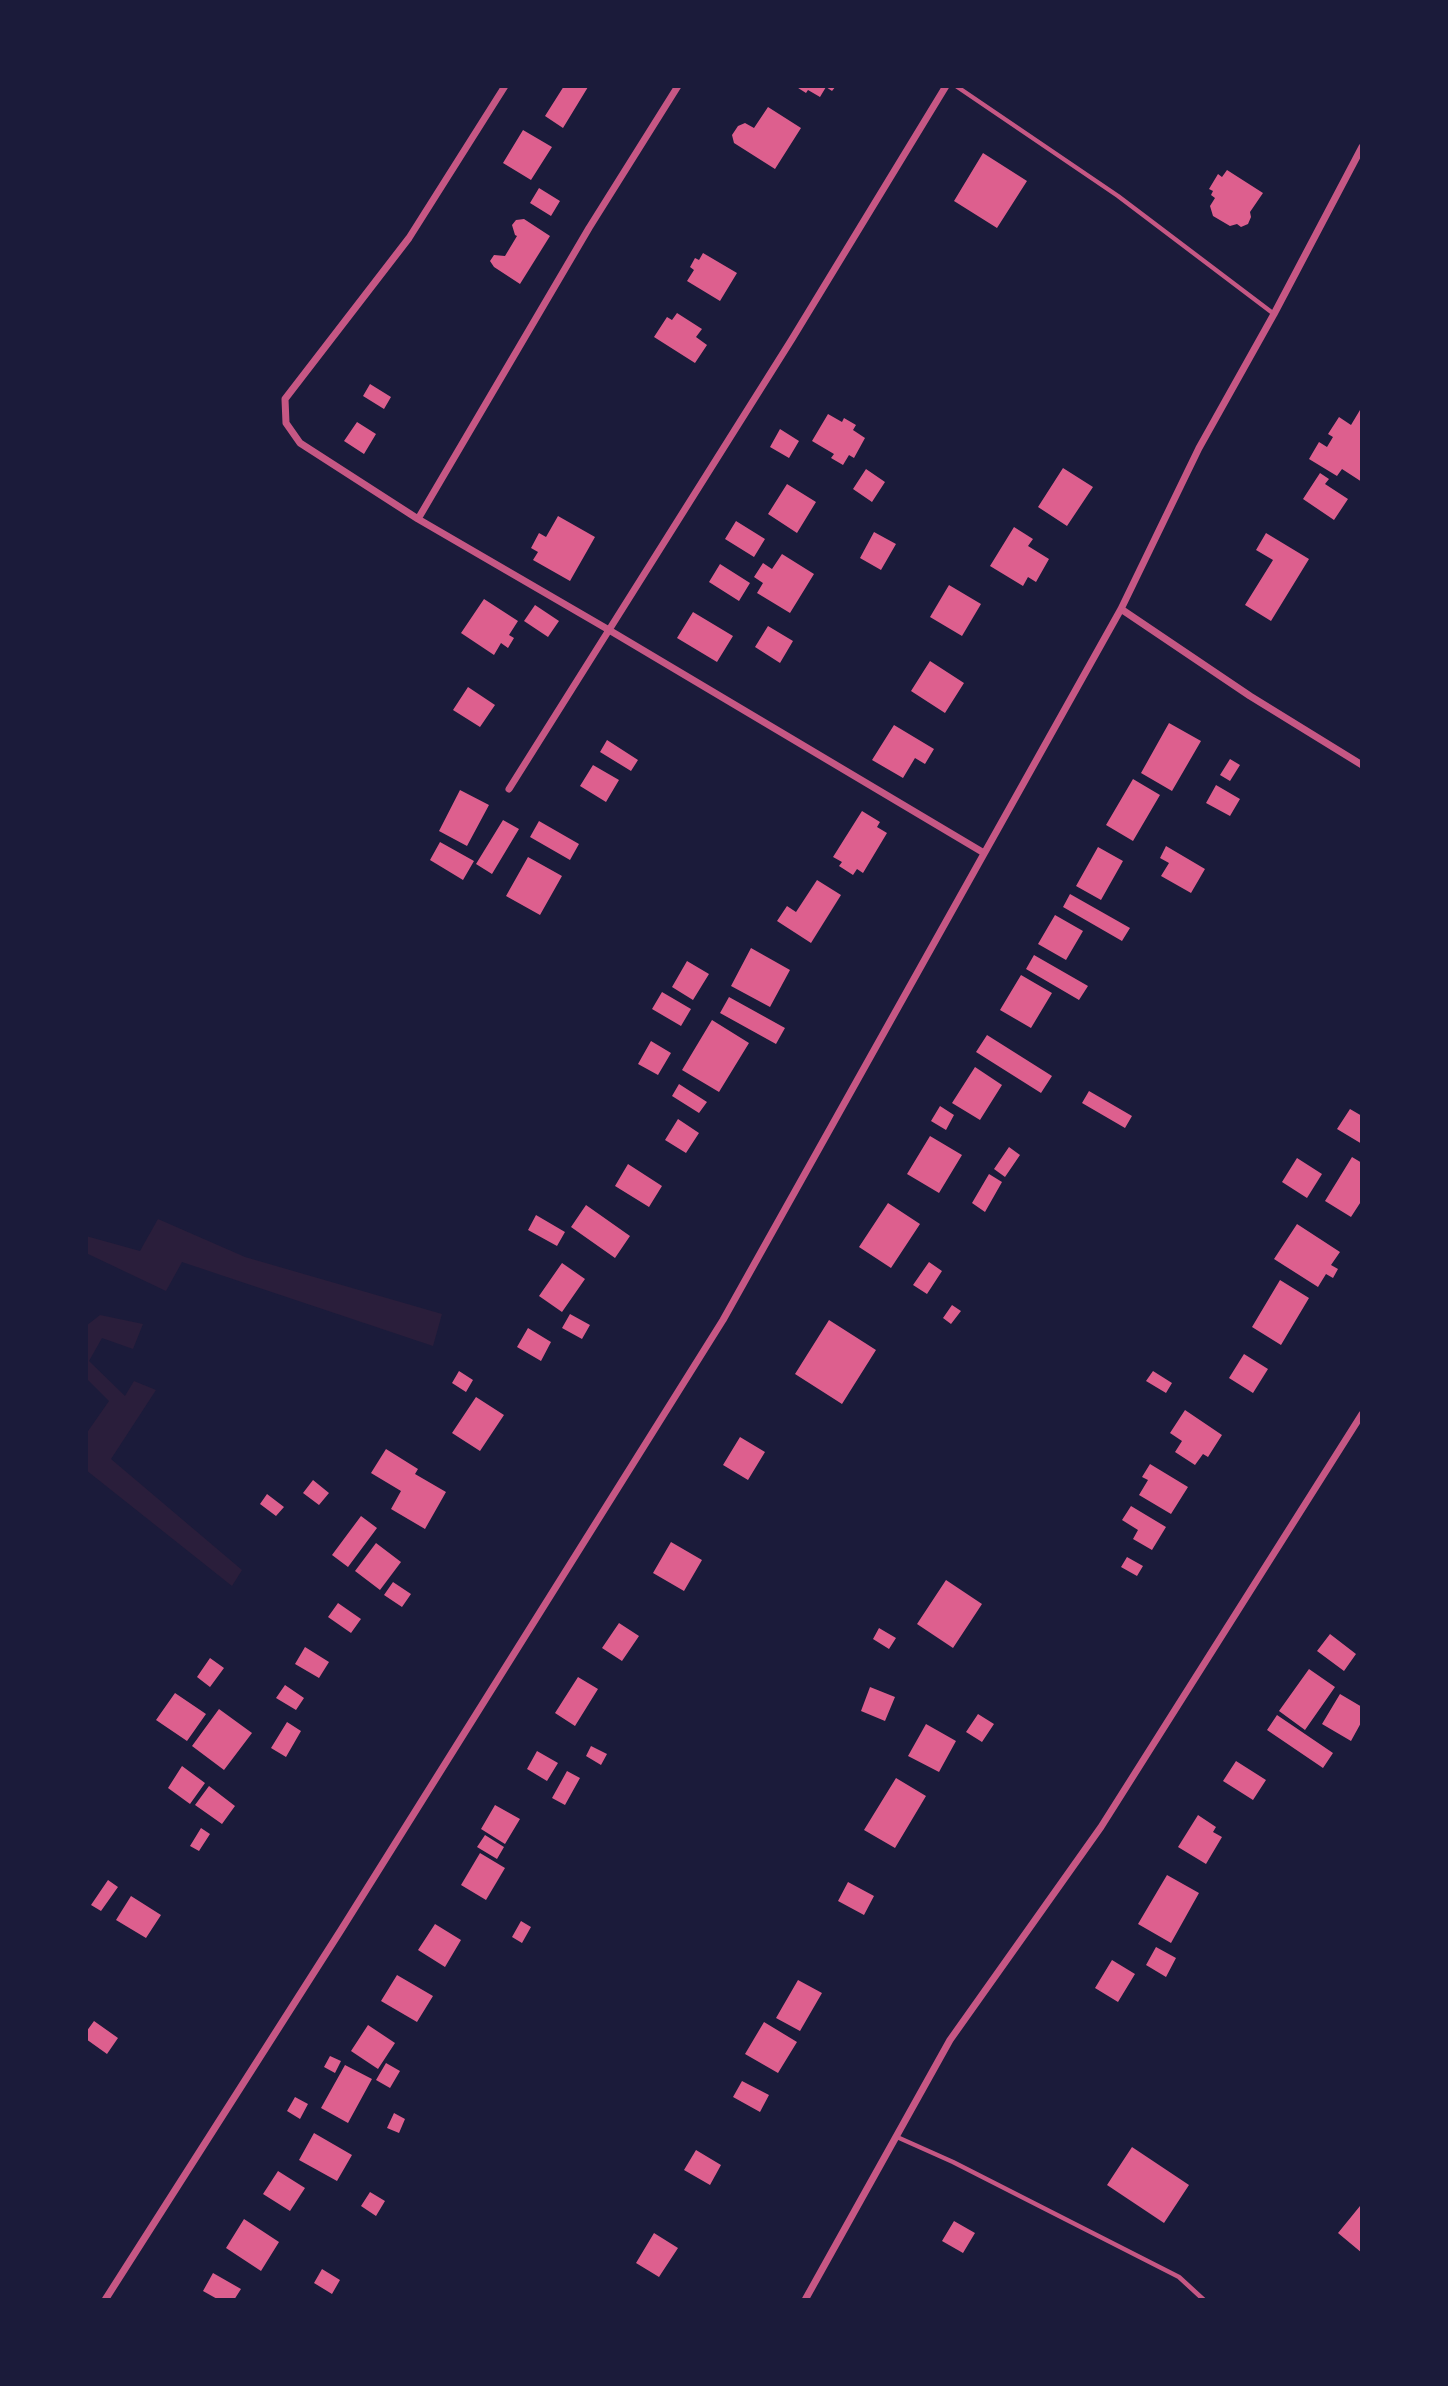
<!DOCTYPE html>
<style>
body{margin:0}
#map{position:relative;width:1448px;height:2386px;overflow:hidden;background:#1b1b3a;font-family:"Source Sans 3",sans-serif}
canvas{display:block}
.frame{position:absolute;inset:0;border:88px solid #1b1b3a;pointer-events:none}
</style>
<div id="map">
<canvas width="1448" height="2386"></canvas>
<div class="frame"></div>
</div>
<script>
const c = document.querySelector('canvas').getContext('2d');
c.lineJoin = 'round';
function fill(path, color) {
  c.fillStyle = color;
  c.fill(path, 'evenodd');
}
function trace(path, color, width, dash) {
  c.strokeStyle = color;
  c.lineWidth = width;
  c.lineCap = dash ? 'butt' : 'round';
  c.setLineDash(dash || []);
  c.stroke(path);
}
fill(new Path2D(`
 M 158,1219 L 245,1257 L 442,1314 L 433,1346 L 182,1262 L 166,1291 L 86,1253 L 86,1236 L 140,1251 Z
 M 100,1315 L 143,1324 L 133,1349 L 102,1338 L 89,1361 L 125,1396 L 134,1381 L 156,1390 L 111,1459 L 242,1570 L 232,1586 L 86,1470 L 86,1434 L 109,1401 L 86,1378 L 86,1326 Z`), '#2a1e3b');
fill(new Path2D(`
 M 564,86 L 588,87 L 563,128 L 545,116 Z
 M 795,86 L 836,86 L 832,91 L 826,87 L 820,97 L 808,90 L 806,93 Z
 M 768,107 L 801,128 L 775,169 L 734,143 L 732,135 L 738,126 L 745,123 L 754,128 Z
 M 523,130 L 552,147 L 531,180 L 503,163 Z
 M 983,153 L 1027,181 L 997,228 L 954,201 Z
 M 1227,170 L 1263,193 L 1250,212 L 1251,217 L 1248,224 L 1241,227 L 1237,224 L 1230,226 L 1213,216 L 1210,206 L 1215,198 L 1211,195 L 1213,191 L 1209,189 L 1218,174 L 1222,177 Z
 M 539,188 L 560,201 L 551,216 L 530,203 Z
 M 524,219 L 550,236 L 520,284 L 494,267 L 490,261 L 494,255 L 505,256 L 517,236 L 515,235 L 512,225 L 516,220 Z
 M 703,253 L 737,273 L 720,301 L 687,281 L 694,270 L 690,267 L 695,258 L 699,260 Z
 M 677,313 L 702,329 L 696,337 L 707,345 L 695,363 L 654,337 L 667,317 L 672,320 Z
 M 370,384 L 391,397 L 384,409 L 363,396 Z
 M 1360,410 L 1362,411 L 1362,482 L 1342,469 L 1337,476 L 1309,459 L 1319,442 L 1327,447 L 1333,437 L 1328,434 L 1339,417 L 1351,425 Z
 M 828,414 L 842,422 L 844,418 L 856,425 L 853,430 L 865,438 L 854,458 L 849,455 L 843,465 L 831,458 L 834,454 L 812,441 Z
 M 357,422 L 376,434 L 364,454 L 344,441 Z
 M 780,429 L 799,441 L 789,458 L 770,447 Z
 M 1063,468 L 1093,487 L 1067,526 L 1038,507 Z
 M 866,469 L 885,482 L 872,502 L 853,489 Z
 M 1320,473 L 1329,479 L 1325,484 L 1348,499 L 1334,520 L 1303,499 Z
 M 787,484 L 816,502 L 797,533 L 768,514 Z
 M 558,516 L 595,537 L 570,581 L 533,560 L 538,552 L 531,548 L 539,533 L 546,537 Z
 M 736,521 L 765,539 L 754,557 L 725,539 Z
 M 1014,527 L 1033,539 L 1028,546 L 1049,559 L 1036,582 L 1028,577 L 1023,586 L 990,566 Z
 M 874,532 L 896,544 L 881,570 L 860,558 Z
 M 1266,533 L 1309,559 L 1271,621 L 1245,605 L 1273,560 L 1256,550 Z
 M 782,554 L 814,574 L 790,613 L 757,593 L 763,583 L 754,577 L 763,563 L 772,569 Z
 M 720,564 L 750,583 L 739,601 L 709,582 Z
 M 949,585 L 981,604 L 962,636 L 930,617 Z
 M 484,599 L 518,621 L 509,635 L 514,638 L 508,648 L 501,643 L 494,655 L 461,633 Z
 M 535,605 L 559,621 L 548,637 L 524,621 Z
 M 693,612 L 733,636 L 717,662 L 677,638 Z
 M 768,626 L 793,641 L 780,663 L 755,647 Z
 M 930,661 L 964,683 L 945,713 L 911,691 Z
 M 468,687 L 495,705 L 480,727 L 453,710 Z
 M 1169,723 L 1201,741 L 1172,791 L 1141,773 Z
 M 894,725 L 934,749 L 925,764 L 915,758 L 903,778 L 872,760 Z
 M 607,740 L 638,760 L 631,771 L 600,752 Z
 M 1230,759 L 1240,765 L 1230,781 L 1220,775 Z
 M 593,765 L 619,780 L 606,802 L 580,786 Z
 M 1133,779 L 1160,795 L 1133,841 L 1106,825 Z
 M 1216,785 L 1240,799 L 1230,816 L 1206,803 Z
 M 460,790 L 489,805 L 467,846 L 439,831 Z
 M 862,811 L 880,822 L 877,827 L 887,833 L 863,873 L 857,869 L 853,875 L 839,866 L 842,862 L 833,857 Z
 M 503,820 L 519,829 L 492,874 L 476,864 Z
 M 539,821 L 579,844 L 570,860 L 530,837 Z
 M 440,842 L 474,861 L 463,880 L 430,860 Z
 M 1166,846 L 1205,869 L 1191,893 L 1161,876 L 1169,863 L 1160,858 Z
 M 1098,847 L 1123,861 L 1101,900 L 1076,886 Z
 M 528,857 L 562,876 L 540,915 L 506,896 Z
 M 817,880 L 841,895 L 811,943 L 777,921 L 787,906 L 796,912 Z
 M 1070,894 L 1130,928 L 1122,941 L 1063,907 Z
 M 1055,915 L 1083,931 L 1066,960 L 1038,944 Z
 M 751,948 L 790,970 L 770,1007 L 731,986 Z
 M 1034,955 L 1088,986 L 1079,1000 L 1026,969 Z
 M 687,961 L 709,974 L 693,1000 L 672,987 Z
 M 1021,975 L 1052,993 L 1031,1028 L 1000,1010 Z
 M 662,992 L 691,1009 L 681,1026 L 652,1009 Z
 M 729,997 L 785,1028 L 776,1044 L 720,1013 Z
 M 712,1020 L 749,1043 L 719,1092 L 682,1070 Z
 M 987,1035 L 1052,1076 L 1041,1093 L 976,1052 Z
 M 651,1041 L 671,1053 L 658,1075 L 638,1064 Z
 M 975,1067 L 1002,1085 L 980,1120 L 952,1103 Z
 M 679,1084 L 707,1102 L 699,1113 L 672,1096 Z
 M 1089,1091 L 1132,1116 L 1125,1128 L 1082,1103 Z
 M 940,1106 L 954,1115 L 946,1130 L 931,1121 Z
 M 1350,1109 L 1362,1116 L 1362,1144 L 1337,1129 Z
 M 678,1119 L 699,1133 L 686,1153 L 665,1140 Z
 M 930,1136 L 962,1155 L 939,1193 L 907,1174 Z
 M 1009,1147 L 1020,1155 L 1005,1177 L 994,1169 Z
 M 1352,1157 L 1362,1163 L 1362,1200 L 1351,1217 L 1325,1201 Z
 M 1297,1158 L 1322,1174 L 1307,1198 L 1282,1182 Z
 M 628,1164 L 662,1186 L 649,1207 L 615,1186 Z
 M 989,1174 L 1002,1182 L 985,1212 L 972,1203 Z
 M 888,1203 L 920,1224 L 891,1268 L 859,1247 Z
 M 586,1205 L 630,1236 L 615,1258 L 571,1227 Z
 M 536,1215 L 565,1232 L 557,1246 L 528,1230 Z
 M 1297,1224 L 1340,1252 L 1331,1265 L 1338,1269 L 1333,1278 L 1326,1274 L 1318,1287 L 1274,1259 Z
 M 929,1262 L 942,1271 L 927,1294 L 913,1285 Z
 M 562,1263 L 585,1279 L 562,1312 L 539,1296 Z
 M 1280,1280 L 1309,1298 L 1281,1345 L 1252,1327 Z
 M 952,1305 L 961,1311 L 951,1324 L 943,1318 Z
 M 570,1314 L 590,1325 L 582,1339 L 562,1328 Z
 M 829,1320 L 876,1350 L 842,1404 L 795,1374 Z
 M 528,1328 L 551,1342 L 541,1361 L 517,1347 Z
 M 1244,1354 L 1268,1369 L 1253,1393 L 1229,1378 Z
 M 459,1371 L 473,1380 L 466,1392 L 452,1383 Z
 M 1153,1371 L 1172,1383 L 1166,1393 L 1146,1381 Z
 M 476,1397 L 504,1415 L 480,1451 L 452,1433 Z
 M 1185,1410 L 1222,1435 L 1208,1457 L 1203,1454 L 1195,1465 L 1175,1452 L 1182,1441 L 1170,1433 Z
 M 740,1437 L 765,1452 L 748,1480 L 723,1465 Z
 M 386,1449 L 418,1469 L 415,1474 L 446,1492 L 425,1529 L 391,1509 L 401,1491 L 371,1473 Z
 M 1150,1464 L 1188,1487 L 1171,1514 L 1139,1495 L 1148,1480 L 1142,1477 Z
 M 313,1480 L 329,1493 L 319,1505 L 303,1493 Z
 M 267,1494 L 284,1507 L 276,1516 L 260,1504 Z
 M 1131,1506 L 1166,1527 L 1152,1550 L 1133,1539 L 1138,1530 L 1122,1520 Z
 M 361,1516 L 377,1528 L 348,1567 L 332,1555 Z
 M 671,1542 L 702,1560 L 684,1591 L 653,1573 Z
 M 376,1543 L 401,1562 L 380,1590 L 355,1571 Z
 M 1127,1557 L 1143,1566 L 1137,1576 L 1121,1567 Z
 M 946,1580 L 982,1604 L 953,1648 L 917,1624 Z
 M 393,1582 L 411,1594 L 402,1607 L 384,1595 Z
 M 338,1603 L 361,1619 L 351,1633 L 328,1617 Z
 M 619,1623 L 639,1636 L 622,1661 L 602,1648 Z
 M 879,1628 L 896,1638 L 889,1649 L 873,1639 Z
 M 1330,1634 L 1356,1654 L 1344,1671 L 1317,1651 Z
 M 305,1647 L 329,1662 L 319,1678 L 295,1664 Z
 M 210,1658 L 224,1668 L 210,1687 L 197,1677 Z
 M 1309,1669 L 1335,1687 L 1305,1730 L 1279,1711 Z
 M 578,1677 L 598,1689 L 575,1726 L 555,1713 Z
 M 285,1685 L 304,1698 L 296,1710 L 276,1698 Z
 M 870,1687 L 895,1697 L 885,1721 L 861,1711 Z
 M 175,1693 L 206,1714 L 187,1741 L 156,1720 Z
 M 1340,1694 L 1362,1707 L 1362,1721 L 1351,1741 L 1322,1724 Z
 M 219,1709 L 252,1733 L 224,1770 L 192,1746 Z
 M 978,1714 L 994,1724 L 982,1742 L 966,1732 Z
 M 1277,1715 L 1333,1753 L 1323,1768 L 1267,1730 Z
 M 287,1722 L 301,1731 L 286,1757 L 271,1748 Z
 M 926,1724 L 956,1741 L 939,1772 L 908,1756 Z
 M 591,1746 L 607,1754 L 601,1765 L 586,1756 Z
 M 537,1751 L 558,1763 L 547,1781 L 527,1769 Z
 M 1236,1761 L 1266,1780 L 1253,1800 L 1223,1781 Z
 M 182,1766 L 205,1783 L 190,1804 L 168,1788 Z
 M 567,1771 L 580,1778 L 565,1805 L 552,1798 Z
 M 896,1778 L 926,1796 L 895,1848 L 864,1830 Z
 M 209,1786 L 235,1806 L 222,1824 L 195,1805 Z
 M 495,1805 L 520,1819 L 505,1844 L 481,1829 Z
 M 1198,1815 L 1216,1827 L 1213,1832 L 1222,1837 L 1206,1864 L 1178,1847 Z
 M 201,1828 L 210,1834 L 199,1851 L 190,1846 Z
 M 485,1835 L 504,1847 L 497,1859 L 477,1847 Z
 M 480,1853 L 505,1868 L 486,1900 L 461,1885 Z
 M 1167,1875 L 1199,1893 L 1171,1943 L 1138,1924 Z
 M 108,1880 L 118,1887 L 101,1911 L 91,1905 Z
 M 848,1882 L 874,1896 L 864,1915 L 838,1901 Z
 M 131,1896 L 161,1915 L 146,1938 L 116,1920 Z
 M 521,1921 L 531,1927 L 522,1943 L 512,1937 Z
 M 435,1924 L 461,1940 L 445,1967 L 418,1950 Z
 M 1156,1947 L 1176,1958 L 1166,1977 L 1146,1965 Z
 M 1112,1960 L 1135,1974 L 1118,2002 L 1095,1988 Z
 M 397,1975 L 433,1996 L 417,2022 L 381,2001 Z
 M 798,1980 L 822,1993 L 800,2031 L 776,2018 Z
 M 94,2021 L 118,2038 L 107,2054 L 86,2039 L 86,2032 Z
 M 764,2022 L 797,2042 L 778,2073 L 745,2054 Z
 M 368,2025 L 395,2043 L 378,2069 L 351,2051 Z
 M 330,2056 L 341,2061 L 335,2073 L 324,2067 Z
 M 386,2063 L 400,2071 L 390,2088 L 376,2080 Z
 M 345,2065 L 372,2079 L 348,2123 L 321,2108 Z
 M 742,2081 L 769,2095 L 760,2112 L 733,2097 Z
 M 295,2097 L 308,2104 L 300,2119 L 287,2111 Z
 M 394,2113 L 405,2119 L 399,2133 L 387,2128 Z
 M 314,2133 L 352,2155 L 337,2181 L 299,2160 Z
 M 1132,2147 L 1189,2185 L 1164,2223 L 1107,2185 Z
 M 696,2150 L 721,2165 L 710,2185 L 684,2170 Z
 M 278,2171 L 305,2188 L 290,2211 L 263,2194 Z
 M 370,2192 L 385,2201 L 376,2216 L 361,2206 Z
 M 1360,2206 L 1362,2208 L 1362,2253 L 1338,2233 Z
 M 244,2219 L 279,2242 L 261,2271 L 226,2248 Z
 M 954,2221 L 975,2233 L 963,2253 L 942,2241 Z
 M 654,2233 L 678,2248 L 659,2277 L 636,2263 Z
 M 322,2269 L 340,2280 L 332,2294 L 314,2283 Z
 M 213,2273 L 241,2289 L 234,2300 L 219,2300 L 203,2291 Z`), '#dd5f8e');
trace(new Path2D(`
 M 956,86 L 1118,196 L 1274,314
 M 897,2137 L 953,2162 L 1179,2277 L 1204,2300`), '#c65784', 4.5);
trace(new Path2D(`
 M 505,86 L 409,238 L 285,399 L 286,423 L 300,443 L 418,519 L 609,630 L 984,853
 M 418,519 L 589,228 L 678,86
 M 1121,609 L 1250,696 L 1362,765
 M 509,789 L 792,339 L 946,86
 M 105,2300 L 341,1930 L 723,1320 L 1121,609 L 1199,448 L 1274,314 L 1362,147
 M 805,2300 L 950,2040 L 1101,1827 L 1362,1414`), '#c65784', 7);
</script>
